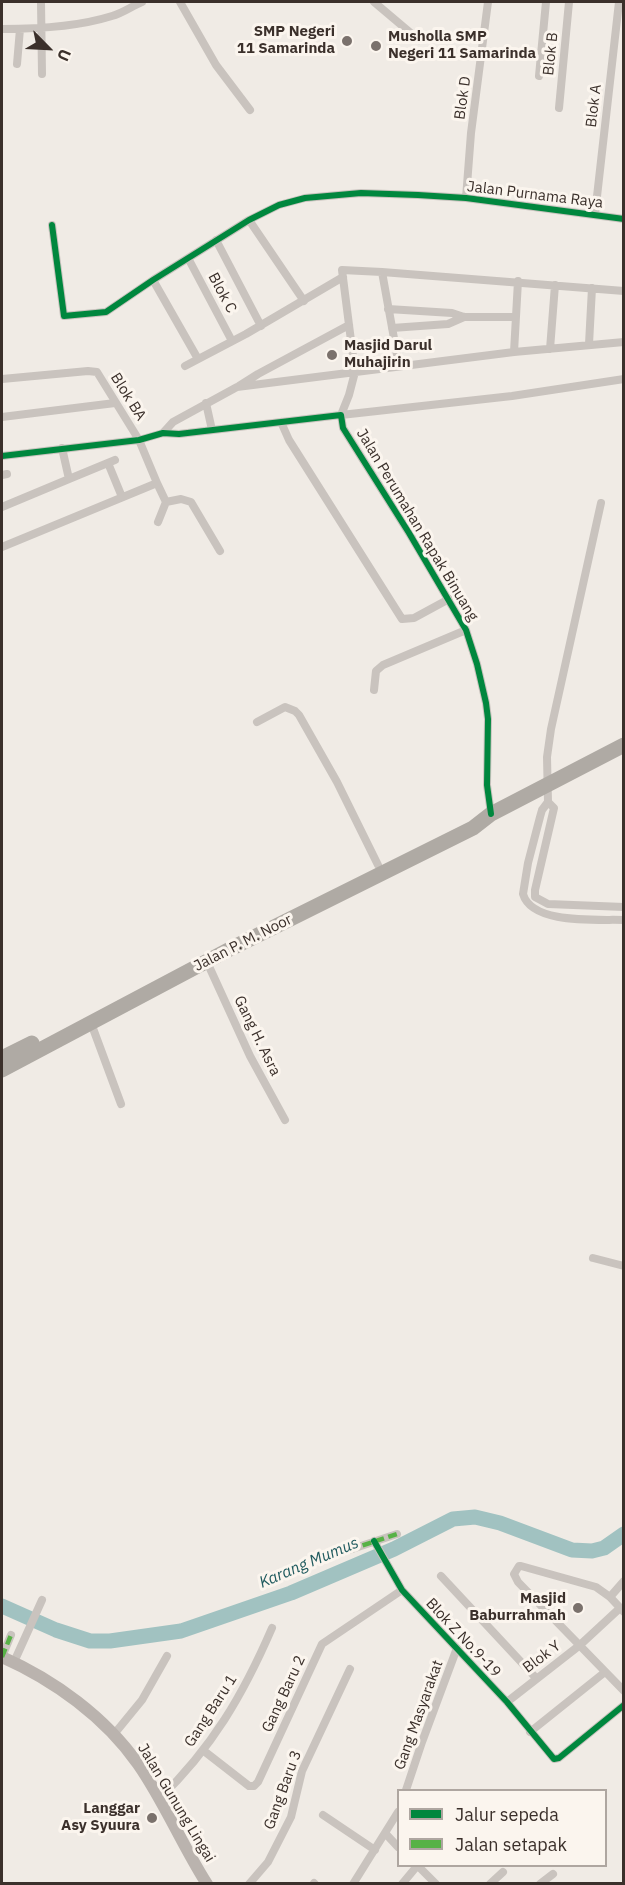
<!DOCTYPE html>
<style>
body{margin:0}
#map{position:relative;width:625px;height:1885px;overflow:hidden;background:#f0ebe5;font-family:"IBM Plex Sans",sans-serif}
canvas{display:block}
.frame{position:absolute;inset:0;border:3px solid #3b302b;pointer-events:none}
.legend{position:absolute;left:397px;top:1789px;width:210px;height:78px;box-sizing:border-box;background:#fbf5ee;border:2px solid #aea6a0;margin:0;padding:8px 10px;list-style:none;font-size:18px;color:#3b302b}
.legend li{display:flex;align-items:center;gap:12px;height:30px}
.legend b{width:30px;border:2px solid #aea6a0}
.north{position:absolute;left:18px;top:18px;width:60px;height:60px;-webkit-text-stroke:4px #fbf5ee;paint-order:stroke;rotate:114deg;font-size:16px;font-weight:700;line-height:24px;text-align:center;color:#3b302b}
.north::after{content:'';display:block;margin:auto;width:21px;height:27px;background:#3b302b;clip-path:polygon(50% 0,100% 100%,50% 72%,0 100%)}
</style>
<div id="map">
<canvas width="625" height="1885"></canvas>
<div class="frame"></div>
<ul class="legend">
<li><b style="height:8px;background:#00873e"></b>Jalur sepeda</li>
<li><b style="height:8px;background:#57b246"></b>Jalan setapak</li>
</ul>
<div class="north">U</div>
</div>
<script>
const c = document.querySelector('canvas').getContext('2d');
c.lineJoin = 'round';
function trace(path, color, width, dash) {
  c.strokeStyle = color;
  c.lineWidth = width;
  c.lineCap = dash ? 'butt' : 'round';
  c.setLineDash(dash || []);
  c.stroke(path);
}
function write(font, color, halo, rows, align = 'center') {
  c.font = font + ' "IBM Plex Sans",sans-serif';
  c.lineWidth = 6;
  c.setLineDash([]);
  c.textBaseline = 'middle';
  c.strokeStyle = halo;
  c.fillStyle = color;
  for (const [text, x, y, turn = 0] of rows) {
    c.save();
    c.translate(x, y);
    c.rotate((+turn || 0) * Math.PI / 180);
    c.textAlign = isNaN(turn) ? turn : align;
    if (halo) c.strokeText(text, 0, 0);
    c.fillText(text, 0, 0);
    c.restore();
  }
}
trace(new Path2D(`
 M 2,1606 L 56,1630 L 90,1641 L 110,1641 L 181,1631 L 291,1593 L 394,1549 L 453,1519 L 475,1517 L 500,1523 L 572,1550 L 592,1551 L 604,1548 L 624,1534`), '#a1c2c1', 15);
trace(new Path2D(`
 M 41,2 L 42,74
 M 180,2 L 216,65 L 250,110
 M 374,2 L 419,40
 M 2,29 C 38,29 77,27 112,16 C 123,13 132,6 142,2
 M 17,64 L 20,29
 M 539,76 L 546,2
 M 559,108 L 569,2
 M 466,198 L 471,133 L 488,2
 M 595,214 L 619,2
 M 249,220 L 304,301
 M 52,225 L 64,316 L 106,312 L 153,280 L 249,220 L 279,205 L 305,198 L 361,193 L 418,195 L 466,198 L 624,219
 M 216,240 L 261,326
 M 188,258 L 232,341
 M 382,272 L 342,270 L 355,372 L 349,395 L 341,415 L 512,396 L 624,379
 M 153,280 L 198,359
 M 388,309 L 452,313 L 464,317 L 516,317
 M 392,328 L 448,324 L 464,317
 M 589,344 L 592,288
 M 550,349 L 555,285
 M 514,352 L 518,281
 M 185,366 L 246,334 L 343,277
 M 399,366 L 382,272 L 624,291
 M 2,379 L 88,371 L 97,372 L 139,440 L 157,483 L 2,547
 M 239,386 L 258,374 L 349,325
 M 206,403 L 212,430
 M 2,417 L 115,403
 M 281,422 L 289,440 L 402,619 L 414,618 L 449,599
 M 163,433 L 173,422 L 237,387 L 514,352 L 624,342
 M 2,456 L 139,440 L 163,433 L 179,434 L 341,415 L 343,428 L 409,533 L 466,630 L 477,664 L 486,703 L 488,719 L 487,785 L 491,814
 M 108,463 L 122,497
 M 2,475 L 7,474
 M 69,479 L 115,460
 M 157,483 L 166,502 L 181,499 L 191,502 L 220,551
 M 601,503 L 551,729 L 547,757 L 548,802 L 542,810 L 540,817 L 528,863 L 523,894 C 532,925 598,919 624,920
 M 2,507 L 69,479 L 62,448
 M 158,522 L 166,502
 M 374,690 L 376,671 L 383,665 L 466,630
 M 257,722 L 285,707 L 295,711 L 299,715 L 337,782 L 378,865
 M 548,802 L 554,808 L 535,890 L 535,897 L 548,904 L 624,907
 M 207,962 L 250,1056 L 285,1120
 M 91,1023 L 121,1104
 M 593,1258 L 624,1266
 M 374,1541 L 402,1590 L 507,1702 L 554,1759 L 559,1758 L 624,1705
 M 337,1554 L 397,1534
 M 441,1576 L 536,1678
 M 610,1597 L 624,1581
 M 624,1612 L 610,1597 L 596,1587 L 521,1566 L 519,1566 L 514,1574 L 518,1582 L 624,1691
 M 2,1657 L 11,1635
 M 14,1662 L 42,1600
 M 507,1702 L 580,1645 L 620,1608
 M 530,1732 L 605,1672
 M 115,1733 L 142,1700 L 167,1656
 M 204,1751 L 249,1786 L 254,1786 L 258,1782 L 322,1644 L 402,1590
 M 406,1790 L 422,1742 L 457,1648
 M 159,1799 C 212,1748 243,1695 272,1628
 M 323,1815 L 375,1850
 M 385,1833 L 398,1847
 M 418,1866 L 436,1884
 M 314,1883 L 315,1884
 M 249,1884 L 268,1862 L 291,1817 L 302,1771 L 350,1669
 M 353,1884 L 398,1812
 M 402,1884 L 417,1866
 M 490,1884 L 503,1872
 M 540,1884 L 553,1874`), '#c9c3be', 8);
trace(new Path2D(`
 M 2,1657 C 54,1680 105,1717 138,1764 C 164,1801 182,1845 207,1884`), '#bab3ae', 12);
trace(new Path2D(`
 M 2,1058 L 32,1043
 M 2,1070 L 230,949 L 473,828 L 491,814 L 624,745`), '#afaaa4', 15);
trace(new Path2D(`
 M 337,1554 L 397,1534
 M 2,1657 L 11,1635`), '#57b246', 4.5, [9, 4.5]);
trace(new Path2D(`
 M 52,225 L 64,316 L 106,312 L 153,280 L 249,220 L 279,205 L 305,198 L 361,193 L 418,195 L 466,198 L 624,219
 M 2,456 L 139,440 L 163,433 L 179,434 L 341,415 L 343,428 L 409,533 L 466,630 L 477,664 L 486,703 L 488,719 L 487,785 L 491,814
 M 374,1541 L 402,1590 L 507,1702 L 554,1759 L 559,1758 L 624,1705`), '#00873e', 6);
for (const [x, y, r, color] of [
 [347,41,6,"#7a716c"],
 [376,46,6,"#7a716c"],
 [332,355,6,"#7a716c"],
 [578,1608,6,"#7a716c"],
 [152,1818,6,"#7a716c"]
]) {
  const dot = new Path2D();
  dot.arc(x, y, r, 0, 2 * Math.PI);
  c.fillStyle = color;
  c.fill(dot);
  trace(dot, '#fbf5ee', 2);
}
write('bold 15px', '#3b302b', '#fbf5ee', [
 ["SMP Negeri",335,32],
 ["11 Samarinda",335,49],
 ["Musholla SMP",388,37,"left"],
 ["Negeri 11 Samarinda",388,54,"left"],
 ["Masjid Darul",344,346,"left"],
 ["Muhajirin",344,363,"left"],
 ["Masjid",566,1599],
 ["Baburrahmah",566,1616],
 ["Langgar",140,1809],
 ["Asy Syuura",140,1826]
], 'right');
write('15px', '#3b302b', '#fbf5ee', [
 ["Blok B",551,54,-84],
 ["Blok D",463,98,-82],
 ["Blok A",594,106,-83],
 ["Jalan Purnama Raya",535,195,7],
 ["Blok C",222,293,62],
 ["Blok BA",128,397,58],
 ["Jalan Perumahan Rapak Binuang",417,525,59],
 ["Jalan P. M. Noor",243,943,-27],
 ["Gang H. Asra",257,1036,64],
 ["Blok Z No.9-19",463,1638,47],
 ["Blok Y",542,1657,-37],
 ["Gang Baru 2",284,1694,-65],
 ["Gang Baru 1",211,1711,-57],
 ["Gang Masyarakat",419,1715,-70],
 ["Gang Baru 3",283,1790,-70],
 ["Jalan Gunung Lingai",176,1803,59]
]);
write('italic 16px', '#1f5a5e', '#fbf5ee', [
 ["Karang Mumus",309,1563,-23]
]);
</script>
